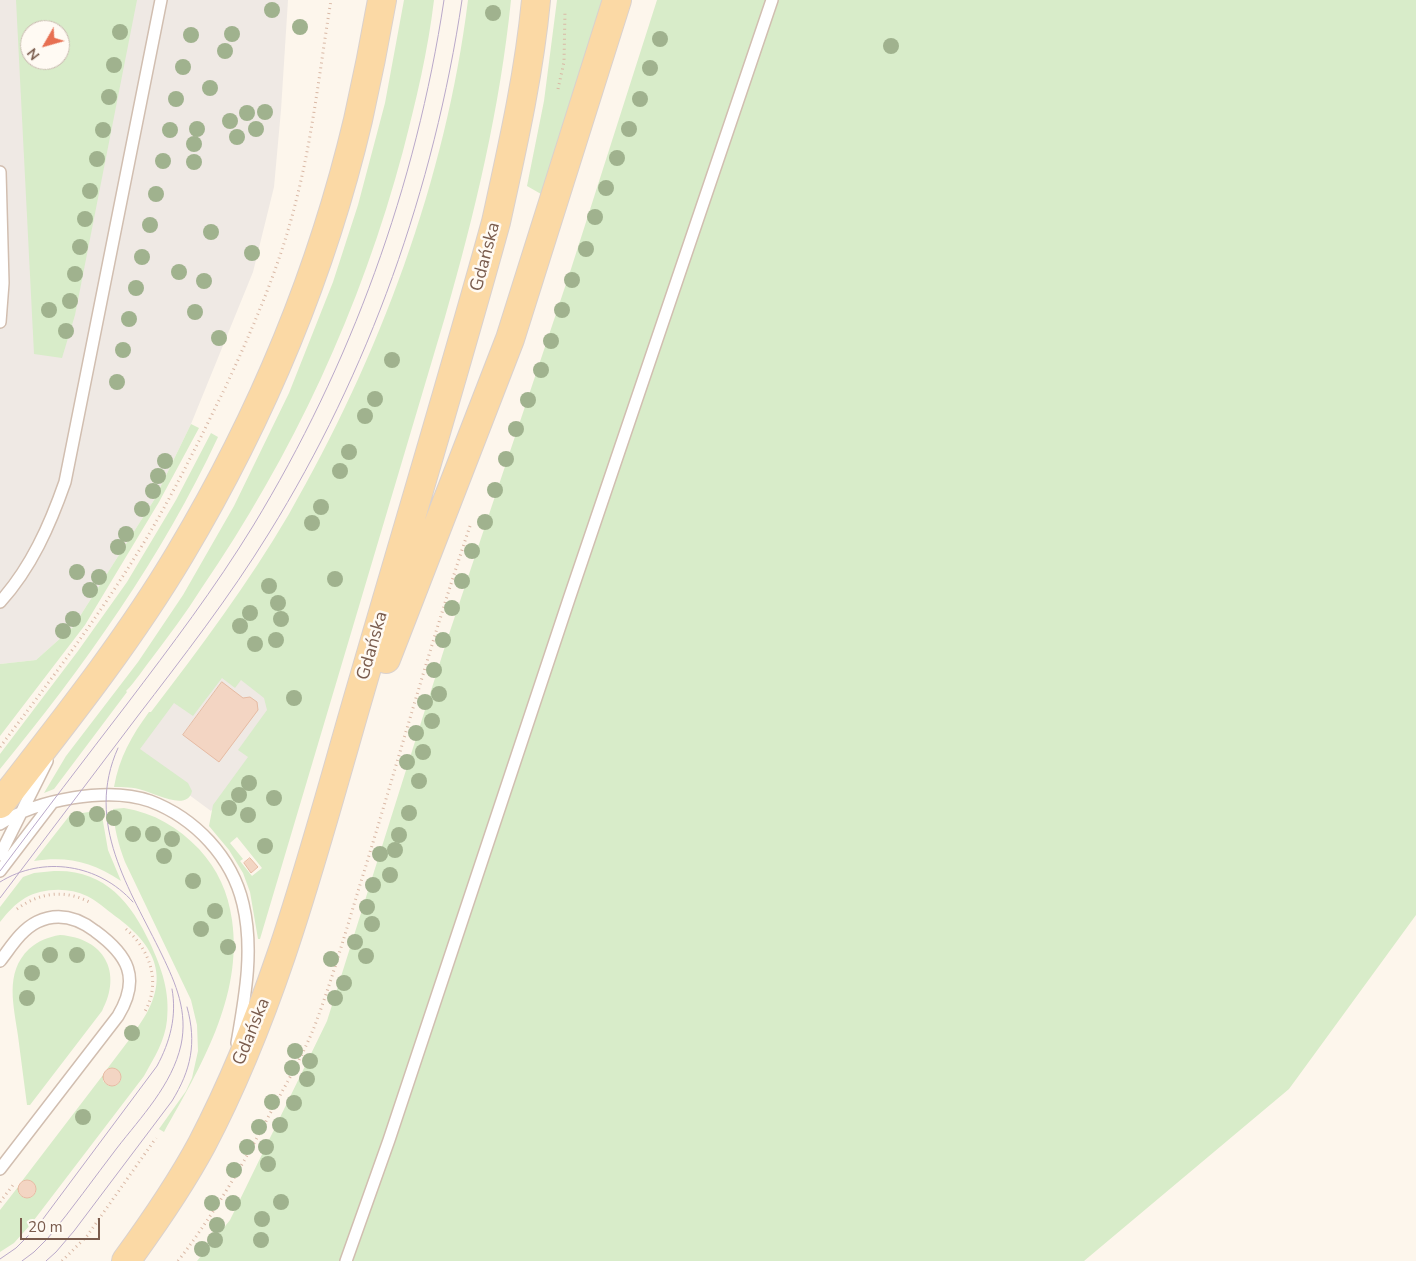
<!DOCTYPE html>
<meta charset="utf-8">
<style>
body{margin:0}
#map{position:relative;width:1416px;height:1261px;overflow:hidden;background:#fdf6ec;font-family:"Nunito Sans",sans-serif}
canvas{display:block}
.north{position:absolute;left:20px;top:20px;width:50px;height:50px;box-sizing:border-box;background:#fffaf3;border:1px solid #cabbb1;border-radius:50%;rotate:232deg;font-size:14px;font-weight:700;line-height:20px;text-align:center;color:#7a5c4d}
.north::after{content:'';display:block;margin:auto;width:18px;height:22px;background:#e76f51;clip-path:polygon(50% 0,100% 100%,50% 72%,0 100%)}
.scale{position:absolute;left:20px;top:1218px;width:80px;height:22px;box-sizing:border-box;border:2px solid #7a5c4d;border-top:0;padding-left:6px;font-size:15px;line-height:18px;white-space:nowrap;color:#7a5c4d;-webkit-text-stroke:4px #fffaf3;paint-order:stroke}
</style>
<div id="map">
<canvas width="1416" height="1261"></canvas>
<div class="north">N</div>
<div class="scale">20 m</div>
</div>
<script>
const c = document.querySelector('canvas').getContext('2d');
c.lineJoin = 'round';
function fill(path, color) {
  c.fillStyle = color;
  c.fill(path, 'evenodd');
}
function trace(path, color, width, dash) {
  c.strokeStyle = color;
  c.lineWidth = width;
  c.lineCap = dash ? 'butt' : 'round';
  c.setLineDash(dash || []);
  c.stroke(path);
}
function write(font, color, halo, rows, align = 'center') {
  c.font = font + ' "Nunito Sans",sans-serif';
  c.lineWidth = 5;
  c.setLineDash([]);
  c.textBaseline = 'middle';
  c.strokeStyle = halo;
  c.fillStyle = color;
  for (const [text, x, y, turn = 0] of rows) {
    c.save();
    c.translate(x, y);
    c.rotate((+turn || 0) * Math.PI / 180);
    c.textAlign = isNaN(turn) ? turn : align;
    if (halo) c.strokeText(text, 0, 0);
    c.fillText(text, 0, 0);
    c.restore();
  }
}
fill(new Path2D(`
 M 0,0 L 288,0 L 281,110 L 274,187 L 253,272 L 191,424 L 154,500 L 73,627 L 36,660 L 0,664 ZM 30,30 L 60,30 L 60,60 L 30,60 Z
 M 216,639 L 292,702 L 211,811 L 132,753 Z`), '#efe9e4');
fill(new Path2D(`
 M 16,0 L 137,0 L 75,315 L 62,358 L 34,354 ZM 30,30 L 60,30 L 60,60 L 30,60 Z
 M 404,0 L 434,0 C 428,51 416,101 403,151 C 361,308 293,455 201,589 C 186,613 169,635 152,658 C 143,669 136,681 126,691 L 127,692 L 54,789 L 44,793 L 66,756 L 138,662 L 183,595 L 234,506 L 289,393 L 333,282 L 358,205 L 385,103 Z
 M 468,0 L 511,0 C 500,108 475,213 445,317 L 260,939 L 258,939 L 250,892 L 243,873 L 229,850 L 209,826 L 213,805 L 248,757 L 238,750 L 267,710 L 264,698 L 241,680 L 235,688 L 222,678 L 193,716 L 174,703 L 140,749 L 188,783 L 192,791 C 188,812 154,793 142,790 C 133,787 124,787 114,787 C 119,758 132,735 149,712 L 151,712 C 200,648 248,584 289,514 C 379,358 446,179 468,0 ZM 237,837 L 262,868 L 252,876 L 240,861 L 243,859 L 230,843 Z
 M 557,0 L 602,0 L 541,194 L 527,186 L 544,101 Z
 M 657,0 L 1416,0 L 1416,915 L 1289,1089 L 1084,1261 L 197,1261 L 230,1220 L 327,1021 L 447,640 L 571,269 Z
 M 191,424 L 199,428 L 159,502 L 85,625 L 0,736 L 0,664 L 36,660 L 73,627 L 154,500 Z
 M 211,433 L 218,437 C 162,557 84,667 0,769 L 0,754 L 78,651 L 127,582 L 176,500 Z
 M 124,808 C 154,813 178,827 199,849 C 218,870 228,892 232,920 C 243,997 200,1068 164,1132 L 159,1129 L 186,1091 L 192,1078 L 198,1051 L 197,1025 L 191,1000 L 125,862 C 118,844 114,827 113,809 Z
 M 101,810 L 108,850 L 121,881 C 92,862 68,856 34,861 L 70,815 Z
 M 54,871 C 104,869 131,902 150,943 C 162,969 170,992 167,1020 C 165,1041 154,1058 144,1076 L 31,1224 L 14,1243 L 0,1252 L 0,1210 L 18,1187 L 19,1194 L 24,1198 L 32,1197 L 36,1192 L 35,1185 L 29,1180 L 22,1181 L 103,1075 L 103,1081 L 109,1086 L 117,1085 L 121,1080 L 120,1073 L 114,1068 L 107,1069 L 132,1036 L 129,1034 L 132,1029 L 135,1031 C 171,984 161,949 115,916 C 106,909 97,901 87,896 C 68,887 43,888 25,898 C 15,904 7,913 0,922 L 0,907 L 23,877 L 34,873 Z
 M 60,935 C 104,938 123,972 102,1011 L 30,1105 L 27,1105 C 24,1082 21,1059 18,1036 C 14,1006 4,973 29,949 C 38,941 48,937 60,935 Z`), '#d8ecc9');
const building = new Path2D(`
 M 222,682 L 243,698 L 250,697 L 257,702 L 258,710 L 219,762 L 183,735 Z
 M 250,858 L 258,867 L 251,873 L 244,863 Z
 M103 1077a9 9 0 1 1 18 0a9 9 0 1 1-18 0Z
 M18 1189a9 9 0 1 1 18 0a9 9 0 1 1-18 0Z`);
fill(building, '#f3d5c3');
trace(building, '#e6bba3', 1);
const service = new Path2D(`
 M 0,172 L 3,283 L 0,322
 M 0,602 C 31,568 50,525 65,482 L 161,0
 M 0,824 C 36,800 108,786 150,801 C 195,818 232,857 243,904 C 254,950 245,997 237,1043
 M 0,855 L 47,761
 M 0,871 L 52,803
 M 0,961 C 11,947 21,930 37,922 C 58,912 78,918 95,931 C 128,955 141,978 118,1016 L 0,1169
 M 346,1261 L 389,1140 L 569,599 L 772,0`);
const primary = new Path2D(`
 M 386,659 L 510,339 L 617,0
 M 0,804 C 63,723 127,643 180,554 C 260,420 322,272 358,120 C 367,80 375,40 382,0
 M 126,1261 C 153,1224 180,1185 202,1144 C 277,1001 316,842 361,688 C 406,533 453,378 496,222 C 512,149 529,75 536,0`);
trace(service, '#d1beb0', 14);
trace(primary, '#dad1cd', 30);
trace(new Path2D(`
 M 558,89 L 564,62 L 565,11
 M 0,747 C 47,685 94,623 135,557 C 169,503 197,445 225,388 C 253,328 280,266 296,201 C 313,135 320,67 331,0
 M 17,909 C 40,892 66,889 91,903
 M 126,929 C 150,950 162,983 144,1013
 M 0,1202 L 13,1185
 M 62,1261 L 87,1236 L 156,1138
 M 178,1261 C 215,1213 245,1161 273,1108 C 288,1081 304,1053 315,1025 C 332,980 345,934 359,888 C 397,766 430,644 471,523`), '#d9b8a5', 3, [1, 4]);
trace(service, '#fff', 11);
trace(primary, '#fbd9a5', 28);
trace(new Path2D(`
 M 0,871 C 42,815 84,760 127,704 C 171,646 215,588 253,526 C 351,365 416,186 444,0
 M 0,882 C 43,855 99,864 133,902
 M 0,898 C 46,838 91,777 137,717 C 183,657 229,598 269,533 C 369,372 434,188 462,0
 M 0,1259 L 16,1248 L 37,1227 L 157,1066 C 170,1042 177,1016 172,989
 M 22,1261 L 34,1252 L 48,1238 C 72,1209 94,1178 117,1148 C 141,1117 172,1085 181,1045 C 188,1012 176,984 162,955 C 130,889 84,823 118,748
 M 46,1261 L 56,1252 L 74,1231 L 172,1101 C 191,1070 197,1043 187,1007`), '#b9a8c9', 1);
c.fillStyle = '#a0b28e';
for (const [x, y] of [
 [272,10],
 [493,13],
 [300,27],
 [120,32],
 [232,34],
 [191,35],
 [660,39],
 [891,46],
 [225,51],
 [114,65],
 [183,67],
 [650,68],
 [210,88],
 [109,97],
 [176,99],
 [640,99],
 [265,112],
 [247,113],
 [230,121],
 [197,129],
 [256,129],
 [629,129],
 [103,130],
 [170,130],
 [237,137],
 [194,144],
 [617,158],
 [97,159],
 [163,161],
 [194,162],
 [606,188],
 [90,191],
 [156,194],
 [595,217],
 [85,219],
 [150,225],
 [211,232],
 [80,247],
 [586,249],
 [252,253],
 [142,257],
 [179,272],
 [75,274],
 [572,280],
 [204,281],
 [136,288],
 [70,301],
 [49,310],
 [562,310],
 [195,312],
 [129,319],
 [66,331],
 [219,338],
 [551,341],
 [123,350],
 [392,360],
 [541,370],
 [117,382],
 [375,399],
 [528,400],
 [365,416],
 [516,429],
 [349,452],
 [506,459],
 [165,461],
 [340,471],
 [158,476],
 [495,490],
 [153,491],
 [321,507],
 [142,509],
 [485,522],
 [312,523],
 [126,534],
 [118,547],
 [472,551],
 [77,572],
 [99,577],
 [335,579],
 [462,581],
 [269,586],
 [90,590],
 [278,603],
 [452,608],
 [250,613],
 [73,619],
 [281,619],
 [240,626],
 [63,631],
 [276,640],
 [443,640],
 [255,644],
 [434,670],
 [439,694],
 [294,698],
 [425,702],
 [432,721],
 [416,733],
 [423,752],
 [407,762],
 [419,781],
 [249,783],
 [239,795],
 [274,798],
 [229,808],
 [409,813],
 [97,814],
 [248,815],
 [114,818],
 [77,819],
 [133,834],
 [153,834],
 [399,835],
 [172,839],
 [265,846],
 [395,850],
 [380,854],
 [164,856],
 [390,875],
 [193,881],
 [373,885],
 [367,907],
 [215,911],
 [372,924],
 [201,929],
 [355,942],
 [228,947],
 [50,955],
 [77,955],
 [366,956],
 [331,959],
 [32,973],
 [344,983],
 [27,998],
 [335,998],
 [132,1033],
 [295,1051],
 [310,1061],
 [292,1068],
 [307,1079],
 [272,1102],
 [294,1103],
 [83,1117],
 [280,1125],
 [259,1127],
 [247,1147],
 [266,1147],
 [268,1164],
 [234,1170],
 [281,1202],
 [212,1203],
 [233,1203],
 [262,1219],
 [217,1225],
 [215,1240],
 [261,1240],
 [202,1249]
]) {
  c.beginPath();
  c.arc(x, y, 8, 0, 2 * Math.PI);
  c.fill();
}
write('18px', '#7a5c4d', '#fffaf3', [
 ["Gdańska",486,257,-75],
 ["Gdańska",373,646,-74],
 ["Gdańska",252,1032,-68]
]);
</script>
